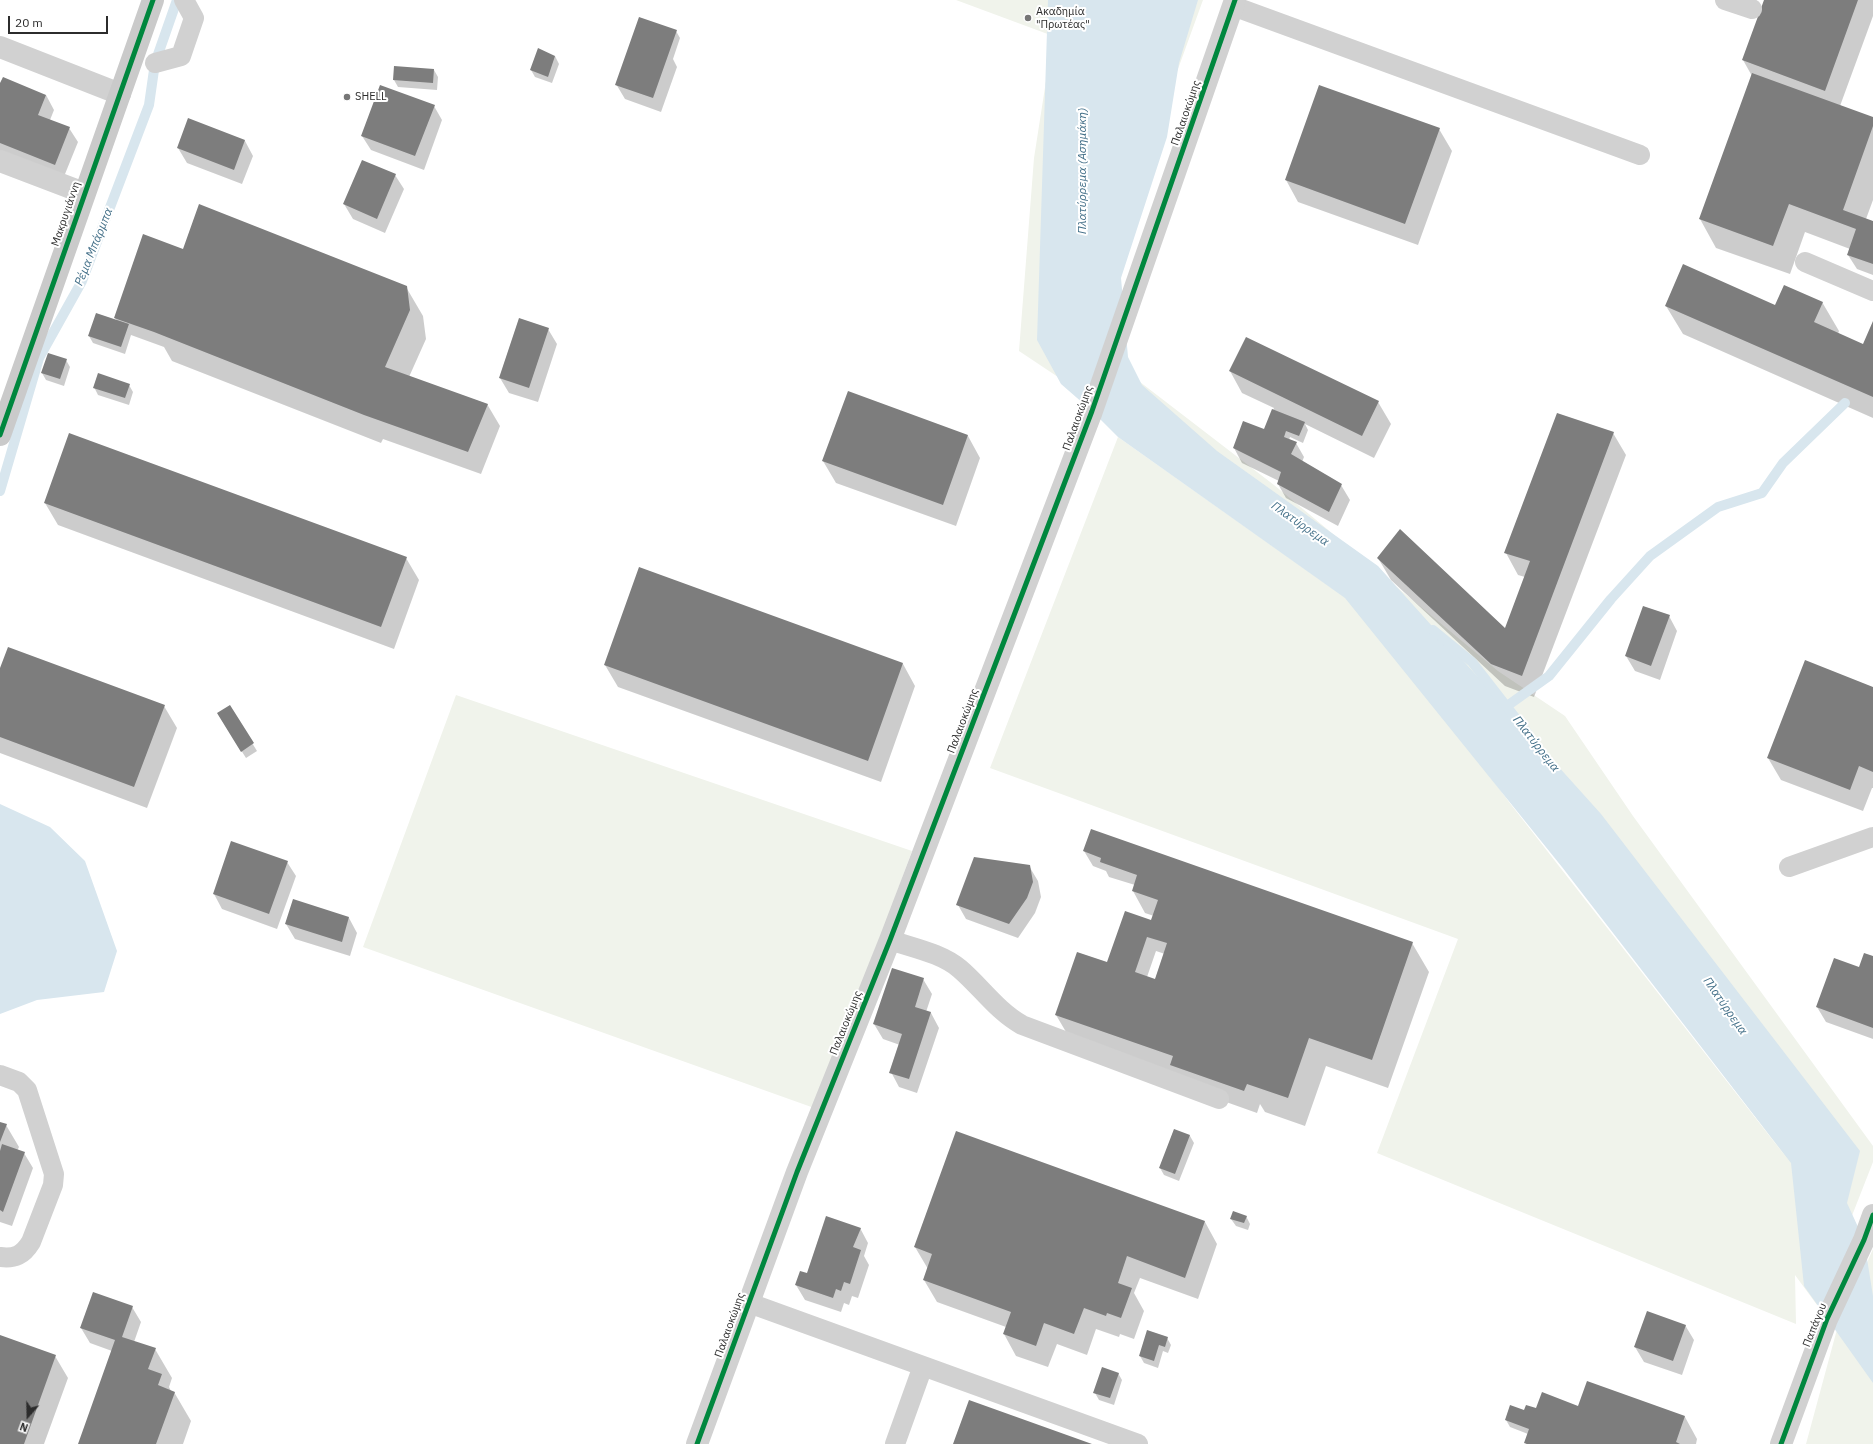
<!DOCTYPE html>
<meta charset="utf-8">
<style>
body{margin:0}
#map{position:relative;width:1873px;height:1444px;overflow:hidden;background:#fff;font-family:"IBM Plex Sans",sans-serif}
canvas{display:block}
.north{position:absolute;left:8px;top:1396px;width:40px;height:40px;-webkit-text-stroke:3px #fff;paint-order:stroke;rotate:200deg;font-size:11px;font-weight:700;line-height:16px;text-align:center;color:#2c2c2c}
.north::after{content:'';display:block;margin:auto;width:14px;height:18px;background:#2c2c2c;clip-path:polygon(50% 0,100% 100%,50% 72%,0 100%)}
.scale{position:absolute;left:8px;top:16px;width:100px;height:18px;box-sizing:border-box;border:2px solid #2c2c2c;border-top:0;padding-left:5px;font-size:12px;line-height:14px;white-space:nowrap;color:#2c2c2c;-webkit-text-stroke:3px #fff;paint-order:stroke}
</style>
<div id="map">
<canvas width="1873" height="1444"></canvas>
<div class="north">N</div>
<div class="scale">20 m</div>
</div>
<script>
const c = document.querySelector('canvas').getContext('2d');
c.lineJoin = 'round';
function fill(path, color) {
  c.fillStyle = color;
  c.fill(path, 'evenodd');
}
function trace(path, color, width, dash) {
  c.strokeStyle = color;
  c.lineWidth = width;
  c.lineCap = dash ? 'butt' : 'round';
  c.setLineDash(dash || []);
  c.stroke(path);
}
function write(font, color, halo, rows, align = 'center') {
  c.font = font + ' "IBM Plex Sans",sans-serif';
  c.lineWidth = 4;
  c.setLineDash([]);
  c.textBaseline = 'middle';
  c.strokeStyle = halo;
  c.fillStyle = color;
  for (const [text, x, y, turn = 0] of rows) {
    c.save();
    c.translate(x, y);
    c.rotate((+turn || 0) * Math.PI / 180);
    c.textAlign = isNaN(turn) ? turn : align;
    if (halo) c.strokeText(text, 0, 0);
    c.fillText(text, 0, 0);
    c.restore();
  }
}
fill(new Path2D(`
 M 956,0 L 1203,0 L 1086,323 L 1127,372 L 1274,485 L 1498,671 L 1565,716 L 1633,816 L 1873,1146 L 1873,1162 L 1817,1305 L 1795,1275 L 1796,1324 L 1377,1153 L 1458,939 L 990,768 L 1118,437 L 1363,610 L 1064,381 L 1019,351 L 1034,158 L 1053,36 ZM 1382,627 L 1789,1161 L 1509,802 Z
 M 456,695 L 912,851 L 817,1109 L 363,947 Z
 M 1873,1249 L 1873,1444 L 1806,1444 L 1836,1333 Z`), '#f0f3eb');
fill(new Path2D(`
 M 1048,0 L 1198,0 L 1179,63 L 1167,137 L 1121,278 L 1128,357 L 1142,385 L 1217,451 L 1378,566 L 1601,814 L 1860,1151 L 1847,1203 L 1864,1240 L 1873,1296 L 1873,1383 L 1804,1286 L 1791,1163 L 1562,867 L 1345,598 L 1118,437 L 1092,411 L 1061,384 L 1037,340 Z
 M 0,804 L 50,827 L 85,861 L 117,951 L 104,992 L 37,1000 L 0,1014 Z`), '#d8e6ee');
fill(new Path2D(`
 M 1765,0 L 1873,0 L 1873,16 L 1840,106 L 1873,119 L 1873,200 L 1866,219 L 1873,222 L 1873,275 L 1857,269 L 1848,255 L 1850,249 L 1805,232 L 1790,274 L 1716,248 L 1700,219 L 1752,76 L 1743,60 Z
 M 676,31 L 680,38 L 673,59 L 677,67 L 661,112 L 625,99 L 616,84 Z
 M 555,56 L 559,64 L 552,83 L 535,77 L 531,70 Z
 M 434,70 L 438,77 L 437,90 L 398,87 L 394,80 Z
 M 0,86 L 46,95 L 54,110 L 50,120 L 69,128 L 78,142 L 63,179 L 0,154 Z
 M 1320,86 L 1439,129 L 1452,151 L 1418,245 L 1298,202 L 1286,180 Z
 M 434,106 L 442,120 L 424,170 L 371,150 L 362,136 Z
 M 189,120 L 245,141 L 253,156 L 242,184 L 187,163 L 178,148 Z
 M 395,175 L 404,189 L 385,233 L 353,219 L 344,204 Z
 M 183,250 L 406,287 L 423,316 L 426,339 L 409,377 L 487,404 L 500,426 L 481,474 L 383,439 L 381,443 L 172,361 L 164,347 L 131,335 L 125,354 L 93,343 L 89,336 L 117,321 L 115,318 Z
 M 1822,302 L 1839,331 L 1838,334 L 1864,345 L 1873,323 L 1873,418 L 1683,334 L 1666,306 L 1776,306 Z
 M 548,329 L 557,344 L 538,402 L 509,393 L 500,378 Z
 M 66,360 L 70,367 L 64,386 L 46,380 L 42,373 Z
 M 1230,371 L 1378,402 L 1391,424 L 1374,458 L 1305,424 L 1308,430 L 1303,443 L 1290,437 L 1289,440 L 1296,443 L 1304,457 L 1302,462 L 1341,485 L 1350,500 L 1338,526 L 1286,498 L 1278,484 L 1279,481 L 1242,463 L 1234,448 L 1266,431 L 1265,429 L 1274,408 L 1242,393 Z
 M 129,385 L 133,392 L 129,405 L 98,395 L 94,387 Z
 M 1613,433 L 1626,455 L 1534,697 L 1505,686 L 1391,580 L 1378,558 L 1505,630 L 1525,577 L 1518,575 L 1506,553 Z
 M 968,436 L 980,458 L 956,526 L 836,483 L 823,461 Z
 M 45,503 L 406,558 L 419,580 L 394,649 L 58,525 Z
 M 640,568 L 903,664 L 915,686 L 881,782 L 618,687 L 605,665 Z
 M 1669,616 L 1677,631 L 1660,680 L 1635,671 L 1626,656 Z
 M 0,671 L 164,706 L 177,728 L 147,808 L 0,753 Z
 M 1873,688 L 1873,788 L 1872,788 L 1863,811 L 1781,780 L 1768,758 Z
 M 230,707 L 257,751 L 246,758 L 218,714 Z
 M 232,842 L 287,862 L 296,876 L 277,929 L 222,909 L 214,894 Z
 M 1084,851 L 1412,943 L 1429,972 L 1388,1088 L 1326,1066 L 1305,1126 L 1265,1112 L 1260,1104 L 1257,1113 L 1184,1087 L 1069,1037 L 1056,1015 L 1152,922 L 1154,916 L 1145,913 L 1133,891 L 1135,885 L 1109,877 L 1106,871 L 1093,866 ZM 1156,951 L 1165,954 L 1155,980 L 1147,977 Z
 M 1029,866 L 1038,881 L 1041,897 L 1035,913 L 1018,938 L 966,919 L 958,905 Z
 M 349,918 L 357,933 L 350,956 L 295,939 L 286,924 Z
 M 1873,957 L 1873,1039 L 1826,1022 L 1817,1007 Z
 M 923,979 L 932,994 L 926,1012 L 931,1013 L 939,1028 L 917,1093 L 899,1087 L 891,1072 L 900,1045 L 883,1039 L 874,1024 Z
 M 0,1123 L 6,1125 L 19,1147 L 17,1151 L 24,1153 L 33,1168 L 12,1226 L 0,1222 Z
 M 1174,1130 L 1190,1136 L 1194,1143 L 1179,1181 L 1164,1175 L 1160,1168 Z
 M 1246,1216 L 1250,1224 L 1248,1230 L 1236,1226 L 1231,1219 Z
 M 1205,1222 L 1217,1244 L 1198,1299 L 1140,1278 L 1134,1293 L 1144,1311 L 1134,1339 L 1120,1334 L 1119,1337 L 1096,1329 L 1087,1355 L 1057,1344 L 1048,1367 L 1016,1356 L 1004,1334 L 1006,1327 L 937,1302 L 924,1280 L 928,1269 L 915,1247 Z
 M 860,1228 L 868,1243 L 864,1256 L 869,1265 L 858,1298 L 852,1296 L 849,1305 L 844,1303 L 841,1312 L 805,1300 L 796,1285 Z
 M 132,1307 L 141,1322 L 134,1342 L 155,1349 L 172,1378 L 169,1387 L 171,1391 L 174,1392 L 191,1421 L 183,1444 L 80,1444 L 112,1351 L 90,1343 L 81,1328 Z
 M 1685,1325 L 1694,1340 L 1682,1375 L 1644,1362 L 1635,1347 Z
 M 0,1336 L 55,1356 L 68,1378 L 44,1444 L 0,1444 Z
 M 1167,1338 L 1171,1345 L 1168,1353 L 1163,1351 L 1158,1368 L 1144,1363 L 1140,1356 Z
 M 1118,1373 L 1122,1380 L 1114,1405 L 1099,1400 L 1095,1393 Z
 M 1578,1407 L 1685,1417 L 1697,1439 L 1696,1444 L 1526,1444 L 1528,1434 L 1510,1427 L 1506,1420 L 1525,1412 L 1537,1410 Z`), '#0003');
trace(new Path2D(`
 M 0,491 L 39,358 L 82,281 L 149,105 L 155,63 L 177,0
 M 1433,630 L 1472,662 L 1528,734
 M 1507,706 L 1549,676 L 1611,599 L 1650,556 L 1718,507 L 1762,493 L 1783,463 L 1845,403`), '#d8e6ee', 10);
fill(new Path2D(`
 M 1764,0 L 1858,0 L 1825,91 L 1742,60 Z
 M 639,17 L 677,30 L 653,98 L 615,85 Z
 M 538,48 L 555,56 L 548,77 L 530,70 Z
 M 394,66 L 434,69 L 433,83 L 393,80 Z
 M 1752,73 L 1873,117 L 1873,126 L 1843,210 L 1873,221 L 1873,264 L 1847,255 L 1856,229 L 1789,204 L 1773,246 L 1699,219 Z
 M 3,77 L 46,95 L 38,115 L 70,127 L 55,165 L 0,143 L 0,83 Z
 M 380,85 L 435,105 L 415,156 L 361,136 Z
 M 1319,85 L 1440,128 L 1405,224 L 1285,180 Z
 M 188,118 L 245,140 L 234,170 L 177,148 Z
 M 362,160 L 396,174 L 377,219 L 343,204 Z
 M 199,204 L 407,286 L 410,310 L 385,367 L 488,404 L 468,452 L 364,415 L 154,332 L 114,318 L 143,234 L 183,249 Z
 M 1683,264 L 1775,305 L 1784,285 L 1823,302 L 1814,322 L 1863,344 L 1873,321 L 1873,397 L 1665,306 Z
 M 96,313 L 129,324 L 121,347 L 88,336 Z
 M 519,318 L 549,328 L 529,388 L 499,378 Z
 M 1246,337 L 1379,401 L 1362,436 L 1229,371 Z
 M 48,353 L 67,359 L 60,379 L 41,373 Z
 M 98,373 L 130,384 L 125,398 L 93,388 Z
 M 848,391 L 968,435 L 943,505 L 822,461 Z
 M 1272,409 L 1305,422 L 1299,436 L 1286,431 L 1284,437 L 1297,442 L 1291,454 L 1342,484 L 1329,512 L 1277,484 L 1281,472 L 1233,448 L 1243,421 L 1264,429 Z
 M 1557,413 L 1614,432 L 1522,676 L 1491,664 L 1377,558 L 1400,529 L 1505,628 L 1530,561 L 1504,553 Z
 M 69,433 L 407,557 L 381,627 L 44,503 Z
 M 639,567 L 903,663 L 868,761 L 604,665 Z
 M 1643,606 L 1670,615 L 1651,666 L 1625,656 Z
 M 8,647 L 165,705 L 134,787 L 0,737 L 0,668 Z
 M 1805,660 L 1873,687 L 1873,772 L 1859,766 L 1850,790 L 1767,758 Z
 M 230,705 L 254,743 L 241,752 L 217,713 Z
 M 1091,829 L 1413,942 L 1372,1060 L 1309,1038 L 1288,1098 L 1247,1084 L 1244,1091 L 1170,1065 L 1173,1056 L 1055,1015 L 1077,952 L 1107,962 L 1125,911 L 1151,920 L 1158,900 L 1132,891 L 1137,875 L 1100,862 L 1101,858 L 1083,851 ZM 1147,937 L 1167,943 L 1155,979 L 1135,972 Z
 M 231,841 L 288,861 L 269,914 L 213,894 Z
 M 974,857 L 1030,865 L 1033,882 L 1027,898 L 1009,924 L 956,905 Z
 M 293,899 L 349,917 L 342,942 L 285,924 Z
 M 1864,953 L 1873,956 L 1873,1028 L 1816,1007 L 1834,958 L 1859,967 Z
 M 892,968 L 924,978 L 915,1007 L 931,1012 L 909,1079 L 889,1073 L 902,1034 L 873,1024 Z
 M 0,1122 L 7,1124 L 0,1142 Z
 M 1174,1129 L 1190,1135 L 1175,1174 L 1159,1168 Z
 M 956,1131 L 1205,1221 L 1185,1278 L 1127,1256 L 1118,1283 L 1132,1288 L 1121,1318 L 1107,1313 L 1106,1316 L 1084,1308 L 1074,1334 L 1044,1323 L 1036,1346 L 1003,1334 L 1011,1312 L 923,1280 L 932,1254 L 914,1247 Z
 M 2,1144 L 25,1152 L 3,1212 L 0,1210 L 0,1151 Z
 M 1233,1211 L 1247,1216 L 1244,1223 L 1230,1219 Z
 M 826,1216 L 861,1228 L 853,1247 L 861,1250 L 850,1284 L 844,1282 L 841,1291 L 836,1289 L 833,1298 L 795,1285 L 800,1271 L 807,1273 Z
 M 93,1292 L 133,1306 L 122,1337 L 156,1348 L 148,1369 L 162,1374 L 158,1385 L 175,1392 L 156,1444 L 78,1444 L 115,1340 L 80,1328 Z
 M 1647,1311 L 1686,1325 L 1673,1361 L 1634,1347 Z
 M 1147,1330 L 1168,1337 L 1165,1347 L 1159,1345 L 1154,1361 L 1139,1356 Z
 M 0,1335 L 56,1355 L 24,1444 L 0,1444 Z
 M 1102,1367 L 1119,1373 L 1110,1398 L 1093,1393 Z
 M 1587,1381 L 1685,1416 L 1676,1442 L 1680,1444 L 1527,1444 L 1524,1443 L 1529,1429 L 1505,1420 L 1510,1405 L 1524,1410 L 1526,1405 L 1536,1408 L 1542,1392 L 1578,1406 Z
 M 969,1400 L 1092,1444 L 953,1444 Z`), '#7d7d7d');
trace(new Path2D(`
 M 1725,0 L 1752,9
 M 1233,6 L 1640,155
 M 155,63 L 181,56 L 194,18 L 184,0
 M 1805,262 L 1873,291
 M 1789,867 L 1873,837
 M 890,940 C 913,948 941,953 960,969 C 981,987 997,1011 1022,1025 L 1219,1099
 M 0,1075 L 19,1082 L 27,1090 L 54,1174 L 53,1185 L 31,1242 C 23,1255 15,1259 0,1257
 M 749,1303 L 1138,1444
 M 895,1444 L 923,1366`), '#d1d1d1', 20);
trace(new Path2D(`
 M 0,47 L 120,94
 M 0,161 L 84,193
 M 697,1444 L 797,1172 L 890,940 L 1092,411 L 1235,0
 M 1781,1444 L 1827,1319 L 1864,1240 L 1873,1215`), '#d1d1d1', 22);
trace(new Path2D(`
 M 0,435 L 153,0`), '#cacaca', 22);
trace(new Path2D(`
 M 0,435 L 153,0
 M 697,1444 L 797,1172 L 890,940 L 1092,411 L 1235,0
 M 1781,1444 L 1827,1319 L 1864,1240 L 1873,1215`), '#00873e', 5);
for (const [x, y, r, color] of [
 [1028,18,4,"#767676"],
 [347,97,4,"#767676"]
]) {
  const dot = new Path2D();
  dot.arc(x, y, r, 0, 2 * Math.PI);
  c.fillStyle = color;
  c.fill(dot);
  trace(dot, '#fff', 1.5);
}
write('11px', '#2c2c2c', '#fff', [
 ["Ακαδημία",1036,12],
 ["\"Πρωτέας\"",1036,25],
 ["SHELL",355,97]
], 'left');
write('11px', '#2c2c2c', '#fff', [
 ["Παλαιοκώμης",1186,113,-71],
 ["Μακρυγιάννη",66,214,-71],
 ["Παλαιοκώμης",1078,418,-70],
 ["Παλαιοκώμης",963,721,-69],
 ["Παλαιοκώμης",846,1023,-68],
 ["Παλαιοκώμης",730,1325,-70],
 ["Παπάγου",1815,1325,-68]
]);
write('italic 12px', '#416e87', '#fff', [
 ["Πλατύρρεμα (Ασημάκη)",1083,171,-90],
 ["Ρέμα Μπάρμπα",94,247,-68],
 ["Πλατύρρεμα",1300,524,35],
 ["Πλατύρρεμα",1536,744,52],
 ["Πλατύρρεμα",1725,1006,55]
]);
</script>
